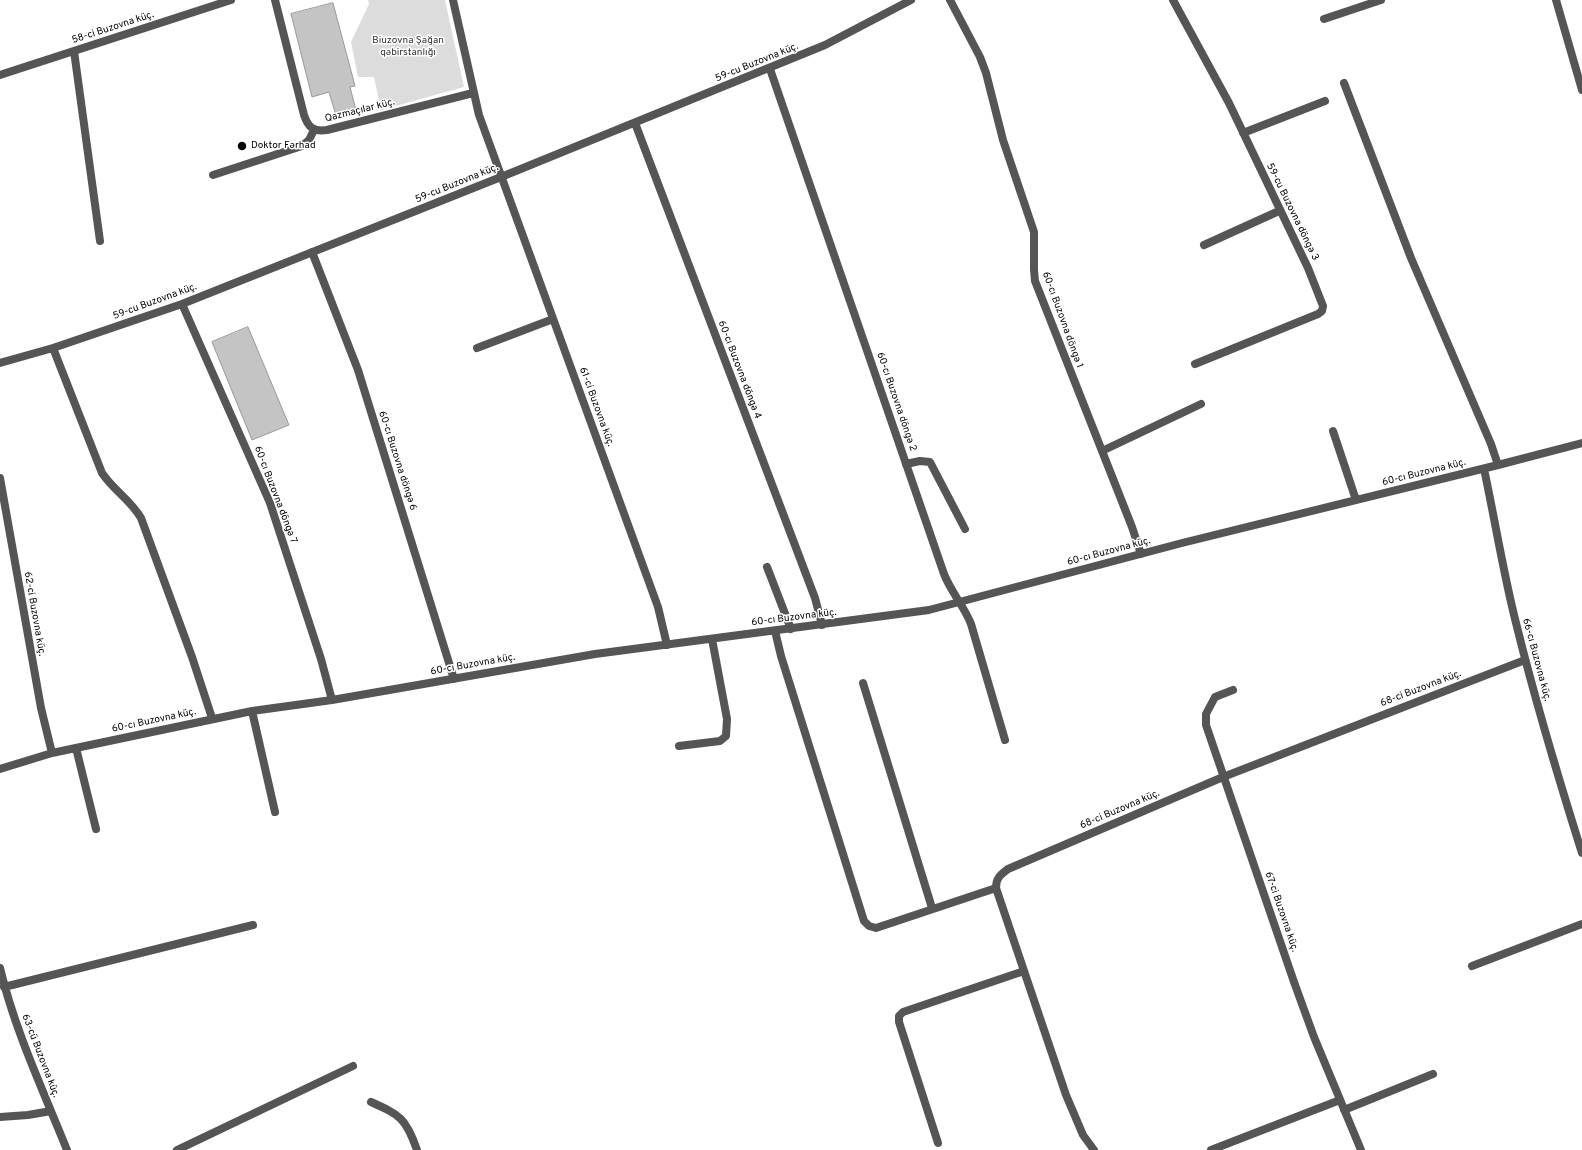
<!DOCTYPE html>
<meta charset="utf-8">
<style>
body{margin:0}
canvas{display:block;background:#fff}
</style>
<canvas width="1582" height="1150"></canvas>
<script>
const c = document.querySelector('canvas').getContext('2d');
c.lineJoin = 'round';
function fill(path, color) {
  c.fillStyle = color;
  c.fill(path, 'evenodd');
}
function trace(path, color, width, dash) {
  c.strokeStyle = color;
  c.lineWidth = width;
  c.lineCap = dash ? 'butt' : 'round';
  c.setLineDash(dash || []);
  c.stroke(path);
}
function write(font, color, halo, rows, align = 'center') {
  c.font = font + ' Overpass,sans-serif';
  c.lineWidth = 3;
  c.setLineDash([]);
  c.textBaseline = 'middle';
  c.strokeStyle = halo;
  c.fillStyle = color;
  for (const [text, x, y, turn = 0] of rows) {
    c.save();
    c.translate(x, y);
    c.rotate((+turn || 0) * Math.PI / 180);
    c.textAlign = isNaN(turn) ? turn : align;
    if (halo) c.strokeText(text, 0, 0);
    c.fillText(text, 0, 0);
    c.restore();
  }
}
fill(new Path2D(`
 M 368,0 L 445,0 L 464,87 L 381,110 L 374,77 L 358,77 L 351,42 L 369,4 Z`), '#dcdcdc');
const building = new Path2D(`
 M 333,3 L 355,86 L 350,87 L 357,114 L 337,119 L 329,92 L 312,97 L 291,14 Z
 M 248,327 L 289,425 L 252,440 L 212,342 Z`);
fill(building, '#c4c4c4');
trace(building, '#999', 1);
trace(new Path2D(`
 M 906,464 L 920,461 L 930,462 L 965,529`), '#555', 8);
trace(new Path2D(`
 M 275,0 L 304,115 C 308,127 313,132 327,130 L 473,93
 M 453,0 L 479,115 L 658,607 L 667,645
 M 950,0 L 980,57 L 986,73 L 1003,140 L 1034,232 L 1034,270 L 1035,281 L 1132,527 L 1141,554
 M 1173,0 L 1229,103 L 1308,268 L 1323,306 L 1322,311 L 1318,314 L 1195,364
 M 1556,0 L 1582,90
 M 1324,19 L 1381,0
 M 74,51 L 100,241
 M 770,69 L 944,574 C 951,592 964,606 971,624 L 1005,740
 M 0,75 L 231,0
 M 1344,83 L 1411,258 L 1491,444 L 1498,465
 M 635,123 L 815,598 L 822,625
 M 1243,133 L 1325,101
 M 213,175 L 302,146 L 309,140 L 314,130
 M 1204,245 L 1279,211
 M 312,252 L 358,370 L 454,679
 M 182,304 L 270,503 L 321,659 L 332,700
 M 53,348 L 102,473 C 114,491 130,499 141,518 L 192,657 L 212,718
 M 477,348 L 553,319
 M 0,363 L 53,348 L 182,304 L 501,177 L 825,45 L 911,0
 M 1333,431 L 1356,500
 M 1102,451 L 1201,404
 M 1484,469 C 1495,520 1503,572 1516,623 C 1535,700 1558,777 1582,853
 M 0,478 L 41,708 L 52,753
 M 767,567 L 791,629
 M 775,631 L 781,656 L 864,921 L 869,926 L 876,928 L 996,888
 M 863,683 L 932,908
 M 1233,690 L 1215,697 L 1206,714 L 1206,725 L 1294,982 L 1314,1037 L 1361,1150
 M 252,711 L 275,812
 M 679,746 L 720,741 L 726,736 L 727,719 L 712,639
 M 76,748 L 96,829
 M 0,769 L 52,753 L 252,711 L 332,700 L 595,654 L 929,610 L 1182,543 L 1498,465 L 1582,443
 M 1472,966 L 1582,924
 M 0,968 C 15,1031 43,1090 67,1150
 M 4,987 L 253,925
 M 371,1102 C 400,1115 406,1118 417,1150
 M 1344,1110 L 1433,1074
 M 0,1117 L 28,1115 L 51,1111
 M 938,1143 L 899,1022 L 899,1016 L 903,1012 L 1024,971
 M 177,1150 L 353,1066
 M 1094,1150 L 1083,1135 L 1066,1095 L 996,888 C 996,878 1000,875 1008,869 L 1223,777 L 1525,660
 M 1211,1150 L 1340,1100`), '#555', 8);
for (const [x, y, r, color] of [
 [242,146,5,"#000"]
]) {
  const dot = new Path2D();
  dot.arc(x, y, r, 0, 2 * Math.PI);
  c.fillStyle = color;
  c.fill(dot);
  trace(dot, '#fff', 1.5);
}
write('10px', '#000', '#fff', [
 ["58-ci Buzovna küç.",113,28,-18],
 ["59-cu Buzovna küç.",757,63,-22],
 ["Qazmaçılar küç.",360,111,-14],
 ["59-cu Buzovna küç.",457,184,-22],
 ["59-cu Buzovna döngə 3",1292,212,64],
 ["59-cu Buzovna küç.",155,302,-20],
 ["60-cı Buzovna döngə 1",1062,320,70],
 ["60-cı Buzovna döngə 4",739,370,69],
 ["60-cı Buzovna döngə 2",896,402,71],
 ["61-ci Buzovna küç.",596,407,70],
 ["60-cı Buzovna döngə 6",397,461,72],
 ["60-cı Buzovna küç.",1424,473,-14],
 ["60-cı Buzovna döngə 7",275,495,69],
 ["60-cı Buzovna küç.",1109,552,-15],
 ["62-ci Buzovna küç.",34,614,80],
 ["60-cı Buzovna küç.",794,618,-7],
 ["66-cı Buzovna küç.",1536,660,75],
 ["60-cı Buzovna küç.",473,665,-10],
 ["68-ci Buzovna küç.",1421,689,-21],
 ["60-cı Buzovna küç.",154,721,-12],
 ["68-ci Buzovna küç.",1120,810,-23],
 ["67-ci Buzovna küç.",1281,912,71],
 ["63-cü Buzovna küç.",40,1056,69]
]);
write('10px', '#333', '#fff', [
 ["Biuzovna Şağan",408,41],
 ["qəbirstanlığı",408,53]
]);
write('10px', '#000', '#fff', [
 ["Doktor Fərhad",251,146]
], 'left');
</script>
